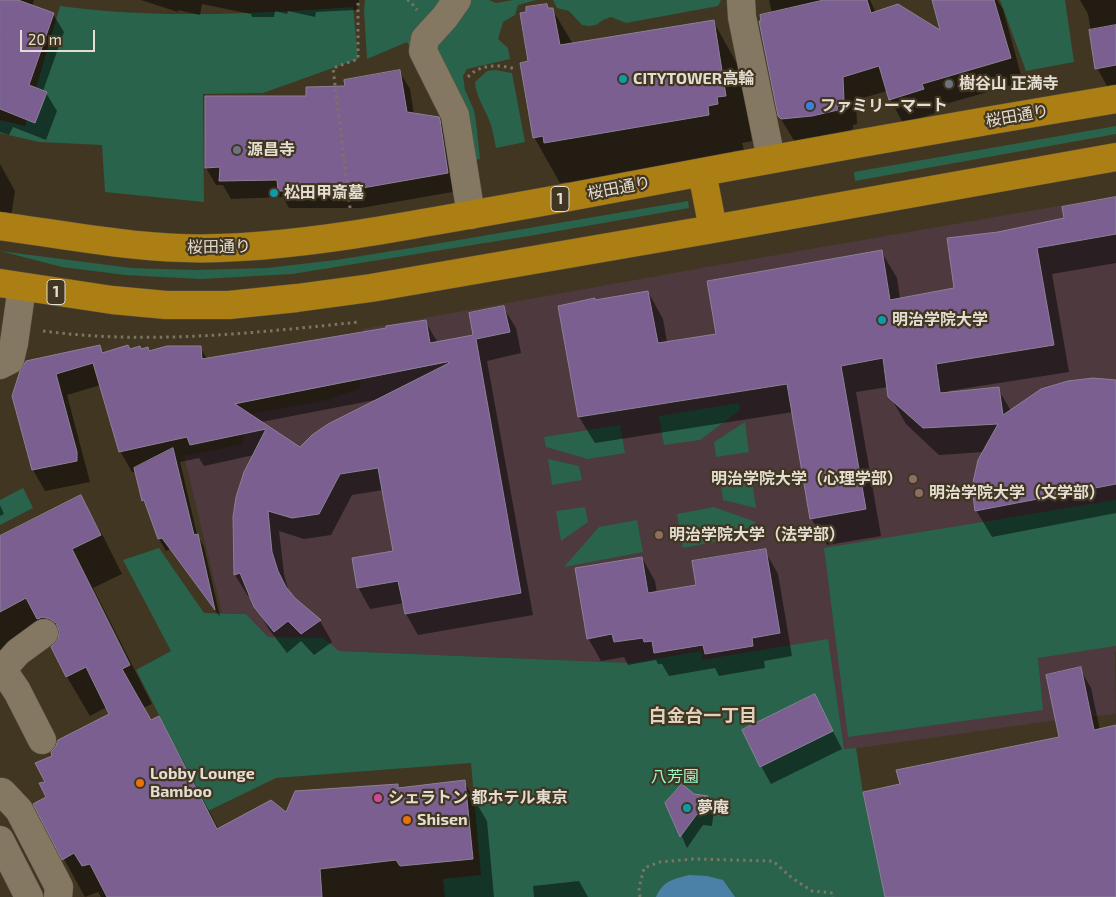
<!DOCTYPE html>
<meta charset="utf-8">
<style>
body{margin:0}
#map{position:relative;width:1116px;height:897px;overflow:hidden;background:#413622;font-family:"Exo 2",sans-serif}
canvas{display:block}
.scale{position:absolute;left:20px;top:30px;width:75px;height:22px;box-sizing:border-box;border:2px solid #e4ddd1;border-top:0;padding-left:6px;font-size:15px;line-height:18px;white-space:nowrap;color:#e4ddd1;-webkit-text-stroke:4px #413622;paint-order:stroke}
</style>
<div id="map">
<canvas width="1116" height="897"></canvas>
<div class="scale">20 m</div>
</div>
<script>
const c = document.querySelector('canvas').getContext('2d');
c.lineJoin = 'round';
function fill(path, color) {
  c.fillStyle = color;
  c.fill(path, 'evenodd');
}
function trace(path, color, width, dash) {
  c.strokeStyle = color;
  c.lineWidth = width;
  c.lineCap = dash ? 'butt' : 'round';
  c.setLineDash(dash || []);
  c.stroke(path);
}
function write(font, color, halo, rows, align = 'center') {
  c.font = font + ' "Exo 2","Noto Sans JP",sans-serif';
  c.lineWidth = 4.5;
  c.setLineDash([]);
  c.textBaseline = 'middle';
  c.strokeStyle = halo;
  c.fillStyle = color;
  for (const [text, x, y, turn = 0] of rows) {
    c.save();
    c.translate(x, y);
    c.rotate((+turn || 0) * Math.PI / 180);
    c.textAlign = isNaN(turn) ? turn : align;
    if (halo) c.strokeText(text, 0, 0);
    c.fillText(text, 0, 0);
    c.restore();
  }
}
fill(new Path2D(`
 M 1116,196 L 1116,651 L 1115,652 L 1116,714 L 1051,721 L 844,750 L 702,660 L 700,651 L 630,663 L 339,651 L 323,639 L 268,637 L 246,614 L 222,613 L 184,456 L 243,444 L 244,434 L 251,414 L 326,400 L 360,388 L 363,329 L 707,267 Z`), '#4d393e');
fill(new Path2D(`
 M 365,0 L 449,0 L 417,61 L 407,42 L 367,59 L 364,10 Z
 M 468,0 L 489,0 L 496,3 L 513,0 L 536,0 L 518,5 L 515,15 L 503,22 L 498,39 L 508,48 L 510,59 L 467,69 L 463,76 L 465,90 L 474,110 L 476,122 L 480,159 L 470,160 L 440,74 L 434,38 Z
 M 553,0 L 721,0 L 718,6 L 626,23 L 611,17 L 603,20 L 596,25 L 589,26 L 582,25 L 569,11 L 557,8 Z
 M 1000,0 L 1065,0 L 1074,62 L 1026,71 Z
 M 60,6 C 156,19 256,14 353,7 L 358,59 L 263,93 L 203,94 L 204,202 L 105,192 L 102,145 L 39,142 L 0,133 L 0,120 L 25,126 Z
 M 495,70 L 512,73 L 525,142 L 496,148 C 494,139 493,129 489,120 C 484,107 476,97 475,82 L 487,71 Z
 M 1116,126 L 1116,134 L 855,181 L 854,172 Z
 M 688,201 L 689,208 L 535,235 L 292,274 L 201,279 L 125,275 L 62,267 L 0,251 L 131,268 L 195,270 L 267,268 L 336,260 L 423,246 Z
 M 739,403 L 740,410 L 700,440 L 664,445 L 659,416 Z
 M 745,422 L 749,452 L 716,457 L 714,442 Z
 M 620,425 L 625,453 L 588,459 L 546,447 L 544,437 Z
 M 548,459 L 579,466 L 582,480 L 552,485 Z
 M 752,480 L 756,508 L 723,500 L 721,485 Z
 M 23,488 L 33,508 L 0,525 L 0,500 Z
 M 1116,500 L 1116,646 L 1038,658 L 1043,710 L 848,737 L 824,548 Z
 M 585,507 L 588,522 L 561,541 L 556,511 Z
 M 714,507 L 756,522 L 745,536 L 683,548 L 677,514 Z
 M 637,520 L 643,552 L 564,567 L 599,527 Z
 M 159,548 L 204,613 L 246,614 L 268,637 L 323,638 L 339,651 L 630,663 L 701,651 L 702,660 L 828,639 L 844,749 L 856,748 L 863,793 L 885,897 L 445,897 L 443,879 L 481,875 L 471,763 L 276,778 L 208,811 L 136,670 L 171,651 L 123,560 Z`), '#29634b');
fill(new Path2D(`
 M 689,875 L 707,876 L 723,880 L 735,897 L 656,897 C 663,881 673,879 689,875 Z`), '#4b81a6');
fill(new Path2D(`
 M 0,0 L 34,0 L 32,6 L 53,14 L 64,32 L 43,91 L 46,93 L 57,111 L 46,140 L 13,127 L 9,135 L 0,132 Z
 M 141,0 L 359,0 L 357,10 L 316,12 L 315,17 L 288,11 L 287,14 L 275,11 L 274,17 L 252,17 L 251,14 L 202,4 L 200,15 L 178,10 L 178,12 Z
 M 769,0 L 870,0 L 876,13 L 942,33 L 940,0 L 997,0 L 1003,9 L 1023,82 L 935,107 L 936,113 L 903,123 L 890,99 L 887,91 L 856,100 L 857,124 L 853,125 L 853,129 L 850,130 L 850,133 L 795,142 L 779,116 L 772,13 Z
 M 1080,0 L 1116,0 L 1116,102 L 1097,68 L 1088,14 Z
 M 546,5 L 549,10 L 552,9 L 573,44 L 713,21 L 739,67 L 752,141 L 742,143 L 744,150 L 733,151 L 735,161 L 572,189 L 567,182 L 560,183 L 534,137 L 530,62 Z
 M 399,71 L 410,89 L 414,114 L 438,118 L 450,139 L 458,191 L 361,208 L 289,208 L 283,197 L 231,199 L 223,185 L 216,185 L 206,168 L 307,97 Z
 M 0,164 L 15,191 L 11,217 L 0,215 Z
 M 1116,199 L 1116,263 L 1052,274 L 1069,372 L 948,391 L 949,393 L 998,389 L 1011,411 L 1116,382 L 1116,513 L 992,537 L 976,510 L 983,452 L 939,455 L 906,424 L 890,396 L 888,387 L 856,392 L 881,536 L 827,545 L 811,518 L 793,412 L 595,443 L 579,417 L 595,301 L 648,292 L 663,319 L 667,342 L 717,335 L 881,251 L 897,278 L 900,299 L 956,290 L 998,233 L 1066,219 Z
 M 503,307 L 516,328 L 521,353 L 487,361 L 533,615 L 418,635 L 406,614 L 404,603 L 370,609 L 358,587 L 394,552 L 383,490 L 352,495 L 331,535 L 304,539 L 279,531 L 284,574 L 289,593 L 320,621 L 332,642 L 314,655 L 301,641 L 287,653 L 268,628 L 250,595 L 248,596 L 235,575 L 234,517 L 254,455 L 204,466 L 199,458 L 180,462 L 197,534 L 204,547 L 220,617 L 170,549 L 166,551 L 159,539 L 150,512 L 143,500 L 136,472 L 132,472 L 120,451 L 101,385 L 67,395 L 90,482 L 45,491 L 33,470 L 13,396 L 99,346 L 103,354 L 148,349 L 150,352 L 200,347 L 207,359 L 425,321 L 438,343 L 475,336 ZM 380,399 L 300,448 L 261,422 Z
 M 81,497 L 103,536 L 122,574 L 93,588 L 152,704 L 143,708 L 151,721 L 158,718 L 181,757 L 219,830 L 397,785 L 399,789 L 464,782 L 487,821 L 494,897 L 101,897 L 98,892 L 85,897 L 64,859 L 47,798 L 54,757 L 111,715 L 107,707 L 90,716 L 67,677 L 49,637 L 5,659 L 0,651 L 0,538 Z
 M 0,505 L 4,514 L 0,516 Z
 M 765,551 L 778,574 L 792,656 L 764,661 L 765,668 L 719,676 L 715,668 L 669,676 L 662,664 L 658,664 L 656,660 L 628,665 L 624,657 L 601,661 L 588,638 L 642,558 L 655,581 L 657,593 L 698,586 Z
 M 1080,669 L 1091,688 L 1100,730 L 1116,726 L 1116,897 L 886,897 L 902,785 L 1060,738 Z
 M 815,696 L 842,749 L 771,784 L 761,766 Z
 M 694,795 L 707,797 L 714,809 L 712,826 L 703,825 L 687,848 L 667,803 Z
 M 579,881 L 588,897 L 534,897 L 533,886 Z`), '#0007');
const building = new Path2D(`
 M 0,0 L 18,0 L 54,13 L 29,85 L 47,92 L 35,123 L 0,109 Z
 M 824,0 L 867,0 L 871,13 L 898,4 L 940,30 L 932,0 L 994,0 L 1011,58 L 922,84 L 924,89 L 889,100 L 879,66 L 843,77 L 844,101 L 840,101 L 841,106 L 837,106 L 838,110 L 812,116 L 781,119 L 778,116 L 759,21 L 761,21 L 760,15 Z
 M 547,4 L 548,8 L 553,8 L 560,45 L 714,20 L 726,96 L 717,97 L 718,104 L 708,106 L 709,115 L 544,143 L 543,136 L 533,138 L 520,63 L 528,61 L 520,13 L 526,12 L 526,7 Z
 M 1116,25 L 1116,65 L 1095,69 L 1089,30 Z
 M 400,70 L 407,112 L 439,117 L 440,120 L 448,173 L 351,190 L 278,191 L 277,180 L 219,181 L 220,167 L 205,168 L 205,96 L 306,96 L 306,87 L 345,86 L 344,80 Z
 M 1116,197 L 1116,234 L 1037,248 L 1054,345 L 936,364 L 940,393 L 999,387 L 1003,415 L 1041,389 L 1068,381 L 1093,378 L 1116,380 L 1116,484 L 975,511 L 972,487 L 978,460 L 998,424 L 923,428 L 888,397 L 883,358 L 841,366 L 866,509 L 810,519 L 787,384 L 578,417 L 558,306 L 595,298 L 595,300 L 648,291 L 658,343 L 716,334 L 707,281 L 882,250 L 890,300 L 954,288 L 947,238 L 998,232 L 1064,218 L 1062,207 Z
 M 504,306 L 510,332 L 476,339 L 521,593 L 405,614 L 398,581 L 357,588 L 352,558 L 393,551 L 378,468 L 340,474 L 319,514 L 292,518 L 268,511 L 272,552 L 278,571 L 286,587 L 295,598 L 321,620 L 301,634 L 288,621 L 274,632 L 254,607 L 240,573 L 234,575 L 233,517 L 236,497 L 244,472 L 266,429 L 190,445 L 187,437 L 119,452 L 93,363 L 56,374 L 77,452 L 77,461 L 32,470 L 12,396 L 20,371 L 26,361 L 100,345 L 102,353 L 128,345 L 130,349 L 140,346 L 141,349 L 148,347 L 149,351 L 167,346 L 201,346 L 202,359 L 386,328 L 386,326 L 426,320 L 430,343 L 473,335 L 469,313 ZM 448,362 L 449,363 L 328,424 L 312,435 L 300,447 L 235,404 Z
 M 173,448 L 194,535 L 198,534 L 215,610 L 162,538 L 158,539 L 144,500 L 142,501 L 134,468 Z
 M 81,495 L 101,535 L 72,549 L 130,665 L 122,669 L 151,720 L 159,716 L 217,829 L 271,800 L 286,812 L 295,791 L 398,784 L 398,788 L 465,780 L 473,859 L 400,866 L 396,860 L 320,869 L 322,897 L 107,897 L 90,864 L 82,866 L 74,853 L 62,860 L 33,804 L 46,797 L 39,783 L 45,782 L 35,763 L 52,756 L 51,752 L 55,748 L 58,740 L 109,714 L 86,667 L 66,677 L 51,647 L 58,639 L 59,631 L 56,623 L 50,619 L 43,617 L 37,619 L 26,598 L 0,612 L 0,536 Z
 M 766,549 L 780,633 L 752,638 L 753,646 L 705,654 L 703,645 L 654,653 L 652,641 L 644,642 L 643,638 L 614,642 L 612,634 L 587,639 L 575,568 L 642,557 L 648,593 L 696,585 L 692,561 Z
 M 1081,667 L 1094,730 L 1116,725 L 1116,897 L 885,897 L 863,792 L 900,784 L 896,770 L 1059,737 L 1046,675 Z
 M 815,694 L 833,731 L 760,767 L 742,730 Z
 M 682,784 L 694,794 L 708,796 L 706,814 L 697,814 L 680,837 L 665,803 Z`);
fill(building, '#7a5f90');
trace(building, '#8c8197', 1);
const minor = new Path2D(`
 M 457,0 L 445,17 L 425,39 L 423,51 L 455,115 L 471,215
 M 741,0 L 742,17 L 771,159
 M 0,365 L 10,360 L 14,343 L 22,287
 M 2,669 L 17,691 L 42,740
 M 0,672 L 18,652 L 44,633
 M 0,793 L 2,792 L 19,810 L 59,887 L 58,897
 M 0,840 L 29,897`);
const highway = new Path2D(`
 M 702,172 L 713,229
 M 0,226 C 73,236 146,251 220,248 C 283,246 344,237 406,226 C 469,215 533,204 596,192 C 769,159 942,128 1116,99
 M 0,283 L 112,300 L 166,305 L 229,305 L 297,298 L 371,288 L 713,229 L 1116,157`);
trace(minor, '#5d5342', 29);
trace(highway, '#5d5342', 29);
trace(new Path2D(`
 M 407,0 L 410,1 L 417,10
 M 468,77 C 479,64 500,64 515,69
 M 350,208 L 333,68 L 358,59 L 358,0
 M 43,331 C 148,345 254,333 359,322
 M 640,897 L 639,888 L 644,868 L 660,862 L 693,859 L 773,861 L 792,878 L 812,891 L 833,893 L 833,897`), '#7d7463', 3, [2.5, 4]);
trace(minor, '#857863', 28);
trace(highway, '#ab7f13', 28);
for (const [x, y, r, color] of [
 [623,79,5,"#0f9aa8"],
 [949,84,5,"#6b7280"],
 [810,106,5,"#3f7fe0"],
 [237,150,5,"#6b7280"],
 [274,193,5,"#0f9aa8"],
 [882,320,5,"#0f9aa8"],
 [913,479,5,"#8d6e63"],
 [919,493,5,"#8d6e63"],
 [659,535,5,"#8d6e63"],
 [140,783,5,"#e8710a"],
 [378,798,5,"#d1479c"],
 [687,808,5,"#0f9aa8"],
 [407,820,5,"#e8710a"]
]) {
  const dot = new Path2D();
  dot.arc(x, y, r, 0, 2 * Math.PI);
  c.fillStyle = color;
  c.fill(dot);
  trace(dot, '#413622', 2);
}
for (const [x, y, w] of [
 [560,199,18],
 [56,292,18]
]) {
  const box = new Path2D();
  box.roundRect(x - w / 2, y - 12.5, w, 25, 4);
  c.fillStyle = '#413622';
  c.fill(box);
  trace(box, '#e4ddd1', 1);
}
write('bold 15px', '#e4ddd1', null, [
 ["1",560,199],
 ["1",56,292]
]);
write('bold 16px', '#e4ddd1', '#413622', [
 ["CITYTOWER高輪",633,79],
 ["樹谷山 正満寺",959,84],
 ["ファミリーマート",820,106],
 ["源昌寺",247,150],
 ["松田甲斎墓",284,193],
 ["明治学院大学",892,320],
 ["明治学院大学（心理学部）",903,479,"right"],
 ["明治学院大学（文学部）",929,493],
 ["明治学院大学（法学部）",669,535],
 ["Lobby Lounge",150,774],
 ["Bamboo",150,792],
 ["シェラトン 都ホテル東京",388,798],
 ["夢庵",697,808],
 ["Shisen",417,820]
], 'left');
write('16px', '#e4ddd1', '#413622', [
 ["桜田通り",1017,116,-10],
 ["桜田通り",619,188,-11],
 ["桜田通り",219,247,-1]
]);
write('16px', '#99f9cc', '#413622', [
 ["八芳園",675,777]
]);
write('bold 18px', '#e2d4bc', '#413622', [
 ["白金台一丁目",703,716]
]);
</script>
